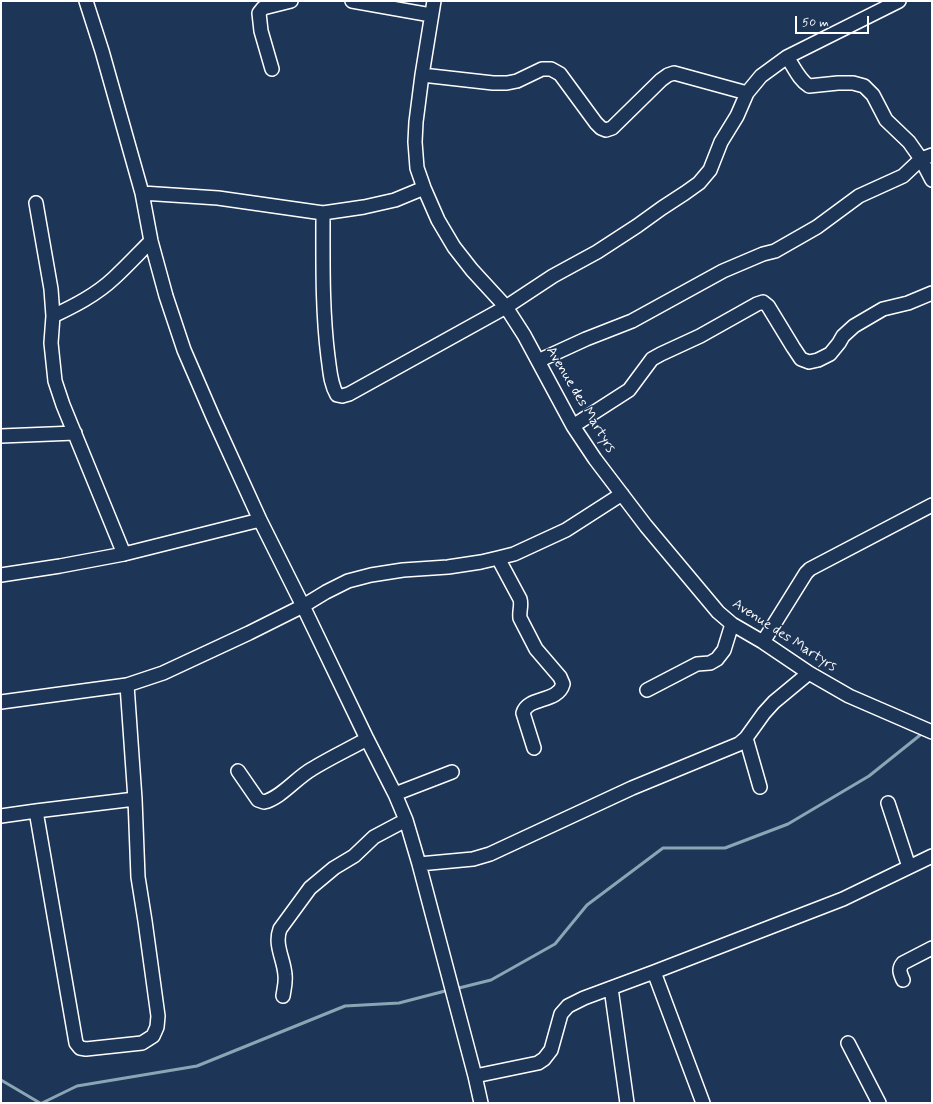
<!DOCTYPE html>
<style>
body{margin:0}
#map{position:relative;width:933px;height:1104px;overflow:hidden;background:#1d3557;font-family:Mynerve,sans-serif}
canvas{display:block}
.frame{position:absolute;inset:0;border:2px solid #fff;pointer-events:none}
.scale{position:absolute;left:795px;top:16px;width:74px;height:18px;box-sizing:border-box;border:2px solid #fff;border-top:0;padding-left:5px;font-size:12px;line-height:14px;white-space:nowrap;color:#fff;-webkit-text-stroke:3px #1d3557;paint-order:stroke}
</style>
<div id="map">
<canvas width="933" height="1104"></canvas>
<div class="frame"></div>
<div class="scale">50 m</div>
</div>
<script>
const c = document.querySelector('canvas').getContext('2d');
c.lineJoin = 'round';
function trace(path, color, width, dash) {
  c.strokeStyle = color;
  c.lineWidth = width;
  c.lineCap = dash ? 'butt' : 'round';
  c.setLineDash(dash || []);
  c.stroke(path);
}
function write(font, color, halo, rows, align = 'center') {
  c.font = font + ' Mynerve,sans-serif';
  c.lineWidth = 3;
  c.setLineDash([]);
  c.textBaseline = 'middle';
  c.strokeStyle = halo;
  c.fillStyle = color;
  for (const [text, x, y, turn = 0] of rows) {
    c.save();
    c.translate(x, y);
    c.rotate((+turn || 0) * Math.PI / 180);
    c.textAlign = isNaN(turn) ? turn : align;
    if (halo) c.strokeText(text, 0, 0);
    c.fillText(text, 0, 0);
    c.restore();
  }
}
trace(new Path2D(`
 M 455,989 L 491,980 L 555,944 L 587,905 L 663,848 L 725,848 L 788,824 L 869,776 L 924,732
 M 1,1080 L 40,1103
 M 42,1103 L 77,1086 L 197,1066 L 345,1006 L 399,1003 L 449,990`), '#8ba5b5', 3);
const minor = new Path2D(`
 M 86,1 L 102,51 L 142,193 L 151,241 L 166,296 L 184,350 L 213,417 L 260,520 L 303,606 L 367,739 L 395,794 L 406,820 L 419,864 L 475,1076 L 481,1103
 M 352,1 L 431,15
 M 434,1 L 422,75 L 416,122 L 415,142 L 417,168 L 424,188 L 438,220 L 454,247 L 472,270 L 506,307 L 524,335 L 573,426 L 595,459 L 646,526 L 718,612 L 732,624 L 763,642 L 809,673 L 849,696 L 932,732
 M 272,69 L 261,31 L 259,13 L 263,8 L 291,1
 M 422,75 L 493,83 L 507,83 L 517,81 L 542,69 L 551,69 L 560,74 L 596,123 L 601,128 L 606,130 L 612,128 L 661,80 L 668,75 L 674,73 L 747,93
 M 932,155 L 921,159 L 932,180
 M 142,193 L 218,198 L 323,213 L 364,207 L 395,200 L 424,188
 M 36,203 L 51,289 L 53,316 L 51,343 L 55,381 L 63,405 L 124,554
 M 323,213 C 323,261 322,309 328,357 C 330,370 330,383 337,395 L 342,396 L 349,394 L 506,307 L 553,276 L 597,252 L 637,226 L 662,208 L 685,193 L 699,183 L 710,170 L 721,142 L 737,116 L 747,93 L 761,76 L 787,57 L 899,1
 M 53,316 C 74,306 96,295 114,278 C 127,266 139,253 151,241
 M 538,361 L 586,339 L 632,321 L 723,271 L 763,254 L 775,251 L 817,227 L 859,196 L 903,176 L 921,159 L 909,142 L 886,120 L 873,95 L 864,86 L 853,83 L 838,83 L 809,86 C 799,80 794,67 787,57
 M 573,426 L 629,390 L 652,359 L 661,354 L 700,336 L 757,304 L 763,302 L 768,306 L 793,347 L 801,359 L 809,362 L 818,360 L 830,354 L 839,343 L 843,336 L 854,326 L 883,309 L 908,303 L 932,293
 M 1,436 L 75,433
 M 498,558 L 520,599 C 522,605 519,611 520,618 L 536,649 L 560,677 L 563,684 C 558,703 528,696 523,713 L 534,748
 M 1,575 L 60,566 L 124,554 L 260,520
 M 763,642 L 806,573 L 810,569 L 932,505
 M 647,690 L 697,664 L 710,663 L 717,659 L 724,650 L 732,624
 M 1,702 L 127,685 L 163,673 L 249,633 L 303,606 L 326,592 L 348,581 L 371,575 L 403,570 L 448,567 L 481,562 L 498,558 L 514,554 L 566,530 L 622,494
 M 746,738 L 760,787
 M 238,771 L 258,800 L 264,802 C 281,798 296,778 312,769 C 330,758 349,749 367,739
 M 395,794 L 452,772
 M 888,803 L 909,867
 M 36,811 L 76,1043 L 80,1048 L 86,1049 L 142,1043 L 153,1036 L 157,1027 L 158,1016 L 145,921 L 138,877 L 135,799 L 127,685
 M 1,816 L 36,811 L 135,799
 M 419,864 L 473,859 L 490,854 L 632,788 L 739,744 L 746,738 L 764,713 L 774,702 L 809,673
 M 654,972 L 703,1103
 M 903,980 C 900,973 898,969 903,963 L 932,948
 M 611,988 L 627,1103
 M 283,996 C 284,989 286,982 285,975 C 284,959 274,945 280,929 L 310,888 L 334,868 L 354,856 L 374,837 L 406,820
 M 848,1043 L 879,1103
 M 475,1076 L 538,1063 L 544,1059 L 551,1050 L 561,1014 L 568,1006 L 584,998 L 654,972 L 843,899 L 932,856`);
trace(minor, '#fff', 16);
trace(minor, '#1d3557', 13);
write('14px', '#fff', '#1d3557', [
 ["Avenue des Martyrs",580,400,59],
 ["Avenue des Martyrs",784,636,33]
]);
</script>
